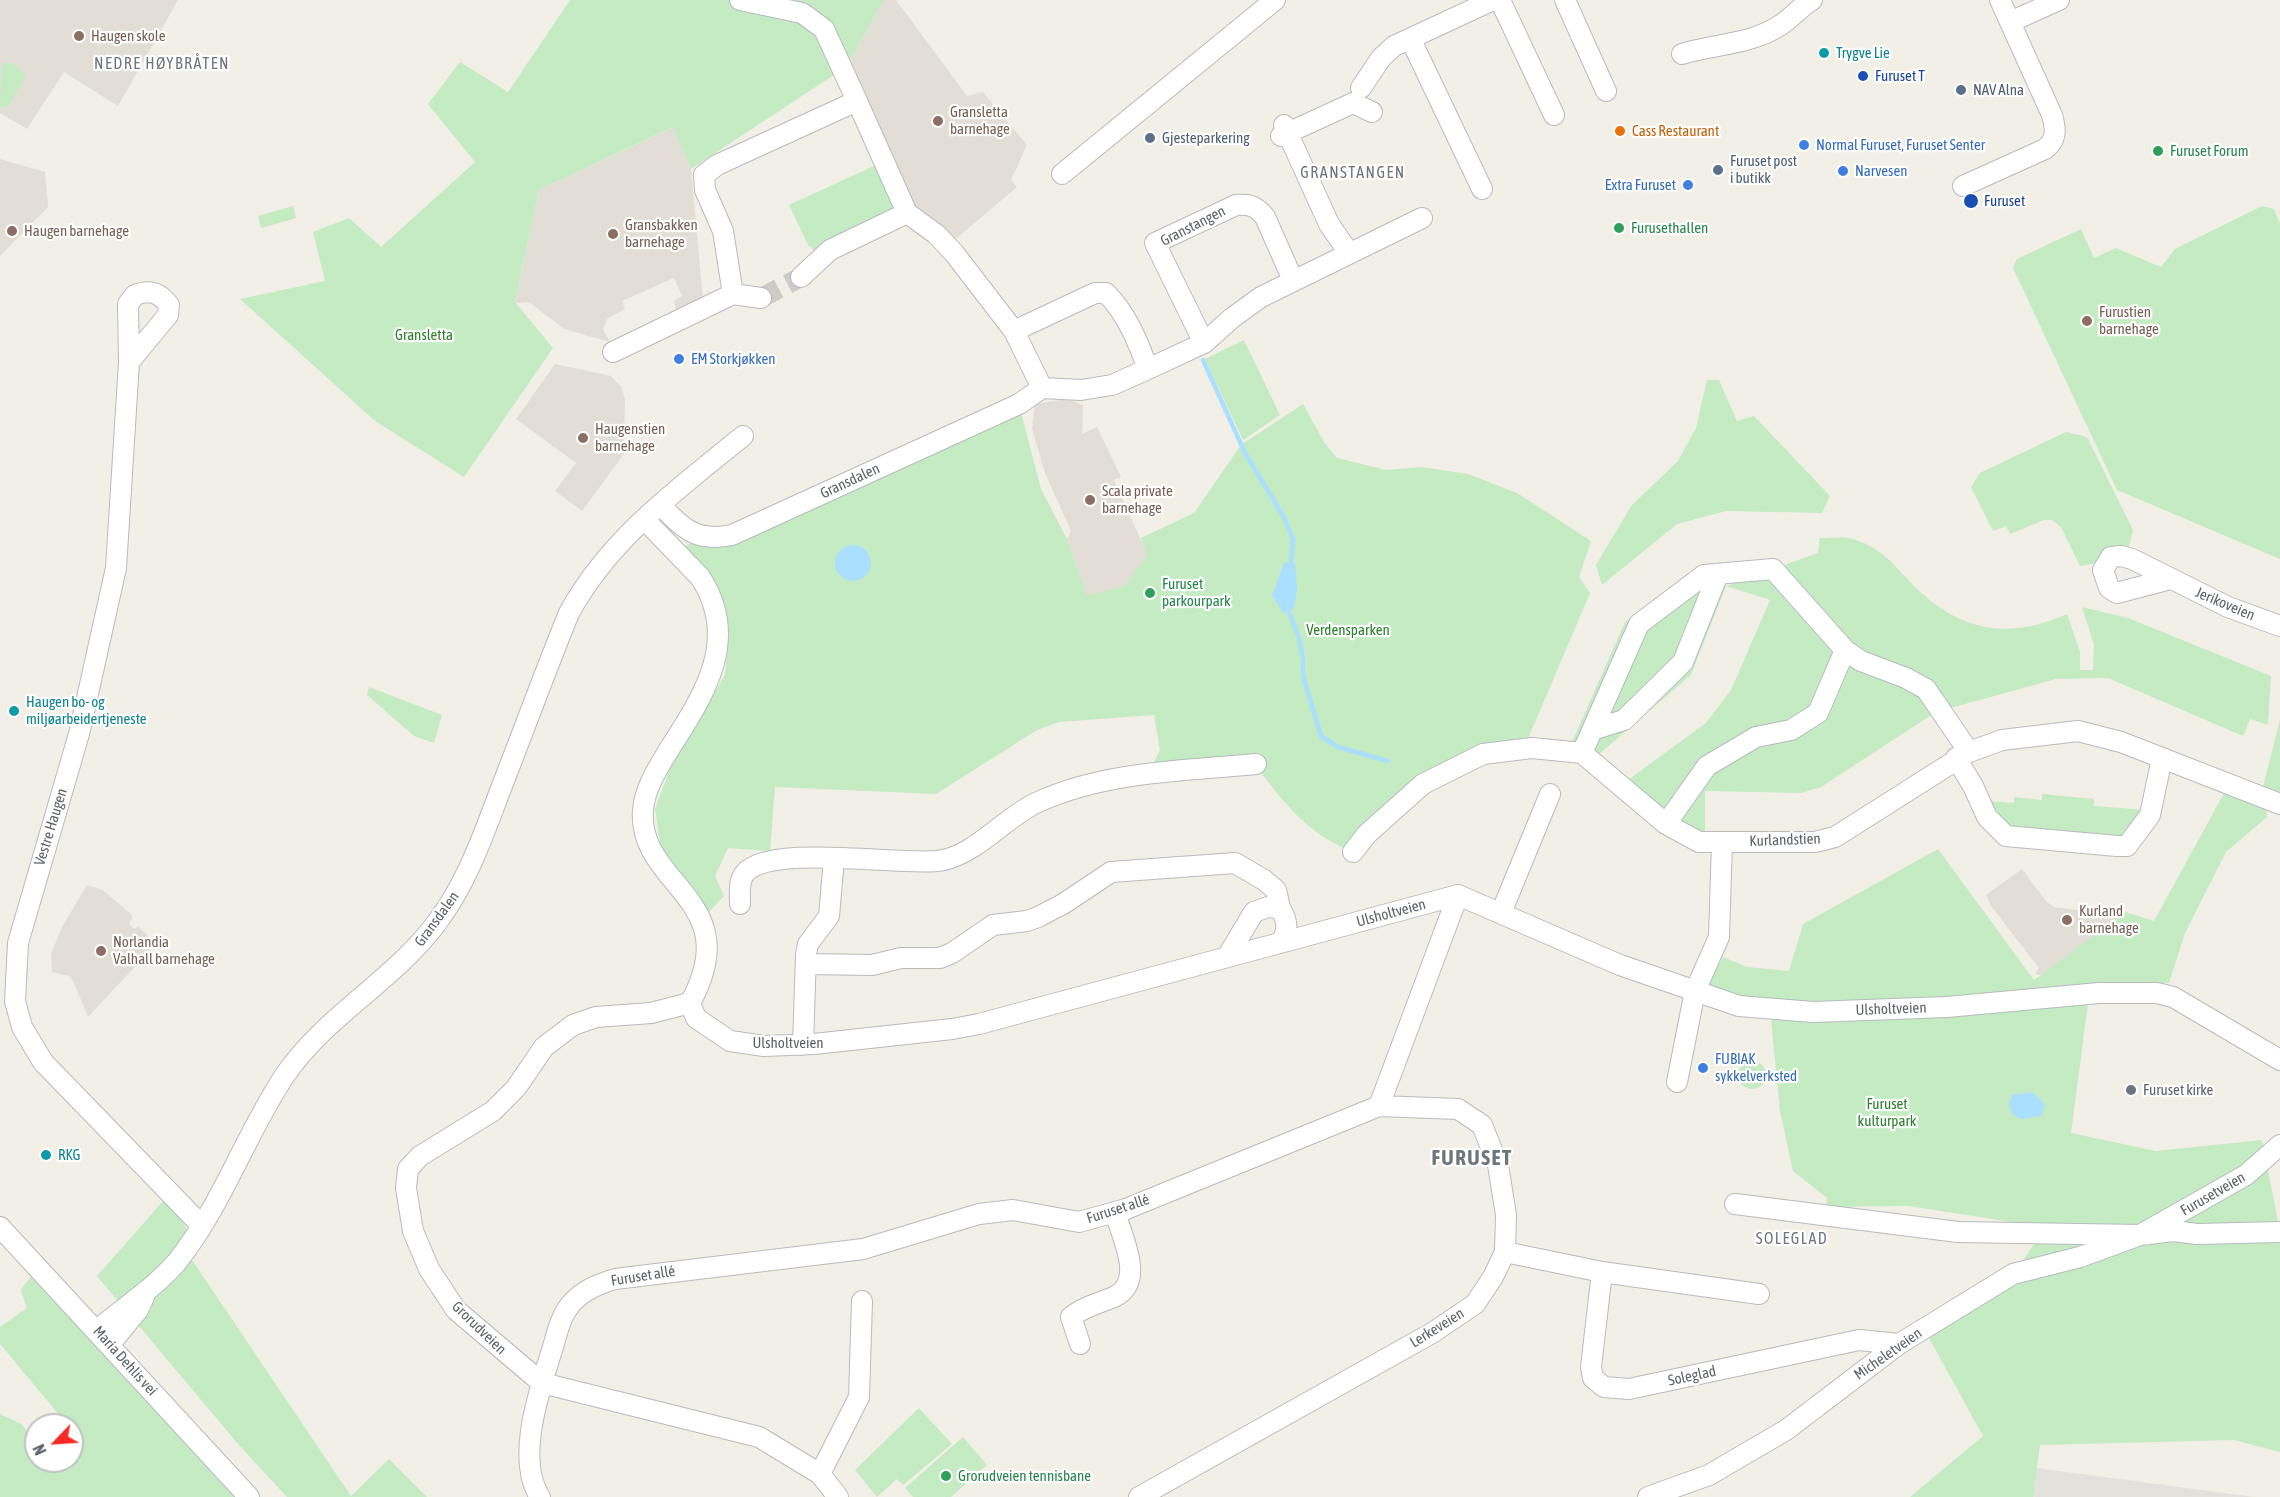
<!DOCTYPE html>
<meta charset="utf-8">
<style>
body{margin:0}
#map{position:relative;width:2280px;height:1497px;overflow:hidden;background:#f2efe7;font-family:"Asap Condensed",sans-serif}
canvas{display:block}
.north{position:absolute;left:24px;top:1413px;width:60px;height:60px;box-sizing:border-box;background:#fff;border:2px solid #bfc1c3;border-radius:50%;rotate:245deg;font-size:16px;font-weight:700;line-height:24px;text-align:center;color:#5e6369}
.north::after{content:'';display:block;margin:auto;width:21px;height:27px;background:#f92a26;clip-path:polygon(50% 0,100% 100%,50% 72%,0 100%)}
</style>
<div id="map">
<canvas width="2280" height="1497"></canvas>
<div class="north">N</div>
</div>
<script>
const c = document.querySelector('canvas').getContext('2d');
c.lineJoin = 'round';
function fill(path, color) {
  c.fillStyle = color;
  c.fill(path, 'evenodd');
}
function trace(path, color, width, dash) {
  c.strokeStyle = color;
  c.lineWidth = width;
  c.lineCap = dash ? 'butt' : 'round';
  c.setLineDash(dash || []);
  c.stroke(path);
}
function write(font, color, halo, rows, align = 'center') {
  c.font = font + ' "Asap Condensed",sans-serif';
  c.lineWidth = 4.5;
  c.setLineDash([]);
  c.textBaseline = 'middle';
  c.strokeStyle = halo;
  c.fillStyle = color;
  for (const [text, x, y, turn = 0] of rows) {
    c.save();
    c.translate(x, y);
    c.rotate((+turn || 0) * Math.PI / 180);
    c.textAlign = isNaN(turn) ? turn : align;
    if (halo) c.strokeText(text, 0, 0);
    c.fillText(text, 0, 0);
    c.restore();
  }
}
fill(new Path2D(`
 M 2036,1468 L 2254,1497 L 2033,1497 Z`), '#e3e1db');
fill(new Path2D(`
 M 0,0 L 178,0 L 118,106 L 64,72 L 27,129 L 0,113 Z
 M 884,0 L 896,0 L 967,96 L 983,92 L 1027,145 L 1011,180 L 1017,187 L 952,242 L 909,206 L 846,67 Z
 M 674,127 L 691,169 L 703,300 L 677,315 L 674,301 L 682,296 L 674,278 L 622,301 L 625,309 L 607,319 L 603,329 L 610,342 L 564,329 L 529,302 L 515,303 L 539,190 Z
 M 0,159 L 45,172 L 48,207 L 0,256 Z
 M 555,364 L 611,376 L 621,387 L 625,399 L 624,454 L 582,511 L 555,491 L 576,463 L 516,419 Z
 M 1067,399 L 1083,405 L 1082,434 L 1097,427 L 1121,477 L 1114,480 L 1148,556 L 1124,586 L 1087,597 L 1067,539 L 1071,531 L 1045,473 L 1032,429 L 1035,404 Z
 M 2022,869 L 2046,901 L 2054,907 L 2092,912 L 2103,909 L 2155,928 L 2084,971 L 2038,975 L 2035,973 L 2039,968 L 1991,906 L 1986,895 Z
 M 87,885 L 103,890 L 133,916 L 129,924 L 135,929 L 138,926 L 156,944 L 88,1017 L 73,981 L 69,976 L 52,972 L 51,954 L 62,927 Z`), '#e2ded6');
fill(new Path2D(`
 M 570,0 L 884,0 L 846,67 L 691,169 L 673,127 L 539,190 L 515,302 L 553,348 L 464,477 L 375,421 L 240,299 L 325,281 L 313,232 L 349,218 L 381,247 L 475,162 L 428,104 L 460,62 L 508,92 Z
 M 2,63 L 12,63 L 26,75 L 8,107 L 0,107 Z
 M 876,165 L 895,207 L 890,215 L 813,250 L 811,246 L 809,247 L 789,205 Z
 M 293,206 L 296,218 L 261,228 L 258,216 Z
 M 2262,206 L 2274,209 L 2280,224 L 2280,559 L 2117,490 L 2013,268 L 2017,259 L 2081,229 L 2094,258 L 2116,248 L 2161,267 L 2175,249 Z
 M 1244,340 L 1280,415 L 1243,440 L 1205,359 Z
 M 1707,380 L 1719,380 L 1737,421 L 1754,416 L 1830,496 L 1822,513 L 1726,511 L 1677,524 L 1602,585 L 1596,565 L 1632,505 L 1678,461 L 1696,428 Z
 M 1019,404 L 1041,489 L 1067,539 L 1087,596 L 1124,586 L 1147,556 L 1141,538 L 1194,513 L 1241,445 L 1303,404 L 1324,442 L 1337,458 L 1386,470 L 1422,467 L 1468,474 L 1517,493 L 1591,541 L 1579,577 L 1590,593 L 1528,739 L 1483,746 L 1353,852 C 1310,835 1287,807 1260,771 L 1148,774 L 1160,750 L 1154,715 L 1059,722 L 1037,730 L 936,794 L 775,787 L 770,851 L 728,848 L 715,876 L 724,896 L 708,913 L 661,850 L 655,809 L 672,763 L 725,675 L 729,634 L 716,582 L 684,547 L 697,539 Z
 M 2066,432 L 2087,437 L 2133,530 L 2128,549 L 2097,563 L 2080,566 L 2061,527 L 2052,520 L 2044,520 L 2010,534 L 2006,526 L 1993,531 L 1971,487 L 1980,473 Z
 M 1820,538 C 1831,538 1846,536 1856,540 C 1885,550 1896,568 1916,588 C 1962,632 2009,640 2067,614 L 2080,652 L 2080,670 L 2093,670 L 2094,645 L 2082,607 L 2128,618 L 2271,676 L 2268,725 L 2250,719 L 2243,736 L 2108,678 L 2056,679 L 1936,712 L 1821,787 L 1800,793 L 1705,791 L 1705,834 L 1668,815 L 1628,780 L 1706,723 L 1731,690 L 1770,600 L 1726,586 L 1691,675 L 1598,755 L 1572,742 L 1625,622 L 1700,569 L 1726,586 L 1818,553 Z
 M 369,687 L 442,715 L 434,743 L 414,736 L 367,695 Z
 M 2280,720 L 2280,794 L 2263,786 Z
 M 2228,786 L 2265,804 L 2267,817 L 2226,852 L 2185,933 L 2169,983 L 1813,1005 L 1740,998 L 1707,987 L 1723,957 L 1747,967 L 1789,971 L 1803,924 L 1938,849 L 2034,980 L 2126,912 L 2154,921 Z
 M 2042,794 L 2094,799 L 2094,806 L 2145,810 L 2129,834 L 2116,840 L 2010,830 L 2000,823 L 1990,801 L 2014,803 L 2014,797 L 2042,800 Z
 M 2088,1003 L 2071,1133 L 2156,1151 L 2262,1140 L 2280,1231 L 2280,1452 L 2234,1440 L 2040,1445 L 2033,1497 L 1910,1497 L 1983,1436 L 1929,1338 L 2005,1288 L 2045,1227 L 1908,1206 L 1826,1207 L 1827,1198 L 1793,1171 L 1780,1111 L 1771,1020 C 1877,1026 1983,1012 2088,1003 Z
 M1738 1075a14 14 0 1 1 28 0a14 14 0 1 1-28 0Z
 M 164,1200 L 185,1225 L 192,1260 L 351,1496 L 389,1459 L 427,1497 L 287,1497 L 238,1444 L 97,1276 Z
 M 32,1275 L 236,1497 L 0,1497 L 0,1414 L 21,1424 L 36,1440 L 36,1461 L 72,1461 L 72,1425 L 59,1425 L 60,1416 L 0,1344 L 0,1327 L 27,1308 L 21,1290 Z
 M 919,1408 L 952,1444 L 903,1485 L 897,1479 L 877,1497 L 855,1470 Z
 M 963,1437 L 987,1465 L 951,1497 L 913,1497 L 905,1488 Z`), '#c4ebc2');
fill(new Path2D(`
 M835 563a18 18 0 1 1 36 0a18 18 0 1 1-36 0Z
 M 1284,563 L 1295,563 L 1297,589 L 1294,608 L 1283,613 L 1272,595 Z
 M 2032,1092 L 2045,1104 L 2041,1116 L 2021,1119 L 2012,1114 L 2009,1103 L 2012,1095 Z`), '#aadfff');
trace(new Path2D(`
 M 1203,360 L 1245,453 L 1285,519 L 1293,539 L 1291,562
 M 1289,612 L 1299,638 L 1303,659 L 1303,676 L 1321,736 L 1338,747 L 1388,761`), '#aadfff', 4.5);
trace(new Path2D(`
 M 761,298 L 801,277`), '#cdccc8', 20, [20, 10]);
const minor = new Path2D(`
 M 740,0 L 802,13 L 824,29 L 857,101
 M 1500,0 L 1554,115
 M 1565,0 L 1606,91
 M 2010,22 L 2059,0
 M 1411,40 L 1482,189
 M 1682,54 C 1714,44 1749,45 1779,26 C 1791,19 1800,7 1812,0
 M 1361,88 L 1381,58 L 1394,46 L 1493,0
 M 1284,125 L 1329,224 L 1349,253
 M 1281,136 L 1353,103 L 1372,112
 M 1062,174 L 1275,0
 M 1963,186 L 2045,149 C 2057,140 2056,129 2052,115 L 2000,0
 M 801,277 L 830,250 L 907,213
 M 733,294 L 723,231 L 705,190 L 704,175 L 717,165 L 857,101 L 907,213 L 936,234 L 954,253 L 1014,331 L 1042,388 L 1081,390 L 1112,385 L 1148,369 L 1204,343 L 1232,318 L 1261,297 L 1422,218
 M 1014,331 L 1095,293 L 1106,293 C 1127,314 1138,342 1148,369
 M 1204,343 L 1155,243 L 1236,205 C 1250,204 1256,206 1265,217 L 1293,280
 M 613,352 L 733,294 L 761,298
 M 129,362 L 168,315 L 169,305 C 160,293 150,289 135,295 L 128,304 L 129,362 L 116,568 L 79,734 L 18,943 L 15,1001 L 22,1027 L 43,1062 L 201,1225
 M 661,505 C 683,530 698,542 732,535 L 1019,404 L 1042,388
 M 644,519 L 700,577 C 741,639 704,695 670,748 C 658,768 645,787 643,810 C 637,886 748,899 690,1003 L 696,1018 L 730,1041 L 764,1046 L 814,1044 L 952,1029 L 979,1024 L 1458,895 L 1620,965 L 1739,1006 L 1813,1012 L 1947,1007 L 2099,993 L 2157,993 L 2173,997 L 2280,1060
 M 2170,579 L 2117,593 L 2109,588 L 2103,570 L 2111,557 L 2121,556 L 2132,559 L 2228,607 L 2280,626
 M 1592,730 L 1624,720 L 1683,662 L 1718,574
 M 1582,753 L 1639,624 L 1704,575 L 1773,569 L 1845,650 L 1861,661 L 1906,678 L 1926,689 L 1969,752
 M 1956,758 L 1973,786 L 1987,817 L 2006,836 L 2117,846 L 2127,846 L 2150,815 L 2162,758
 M 1666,824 L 1707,766 L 1756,737 L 1791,730 L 1818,713 L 1845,650
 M 1353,852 L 1367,834 L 1423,784 L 1483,754 L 1532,748 L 1582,753 L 1666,824 L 1699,842 L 1815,842 L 1835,837 L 1969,752 L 2002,740 L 2078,731 L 2121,742 L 2280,804
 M 740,904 C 740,894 738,881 745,873 C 770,844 896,865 937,861 C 973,858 1006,816 1038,802 C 1106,771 1184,771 1256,764
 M 1501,913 L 1550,794
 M 1227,957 L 1254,912 L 1268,907 L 1280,908 C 1288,921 1289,931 1280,943
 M 807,964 L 872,965 L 901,958 L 940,958 L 952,953 L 993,925 L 1027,921 L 1038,917 L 1063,904 L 1111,872 L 1235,863 L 1264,880 L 1276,890 L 1280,908
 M 690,1003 L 651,1013 L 596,1017 L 573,1025 L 544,1047 L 516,1088 L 493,1111 L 420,1156 L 408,1169 L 406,1188 L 413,1231 L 429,1269 L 456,1310 L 542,1383 L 759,1437 L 820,1474 L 838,1497
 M 803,1045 L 806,954 L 808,944 L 829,916 L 834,859
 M 1677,1082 L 1695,991 L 1719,937 L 1722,842
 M 1735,1204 L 1958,1232 L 2140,1235 L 2173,1231 L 2197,1234 L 2280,1232
 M 0,1227 L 249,1497
 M 1505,1252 L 1602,1272 L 1759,1294
 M 1602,1272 L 1591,1367 L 1593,1378 L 1604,1387 L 1629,1389 L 1859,1340 L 1899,1344
 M 97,1330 C 123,1308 153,1289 176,1263 C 222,1206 245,1135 285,1075 C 326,1015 395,980 438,921 C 467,882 483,836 500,791 C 523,732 545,672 569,613 C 610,538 678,489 743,436
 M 110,1344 L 138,1310 L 144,1297
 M 1080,1344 L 1071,1317 C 1083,1307 1099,1303 1114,1297 C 1146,1282 1122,1238 1115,1212
 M 820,1474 L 859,1397 L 862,1301
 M 540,1497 C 515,1459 540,1389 552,1350 C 556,1338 559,1321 566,1311 C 577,1293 595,1285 615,1279 L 863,1249 L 979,1214 L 1013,1210 L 1079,1222 L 1126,1209 L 1379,1106 L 1458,895
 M 1139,1497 L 1432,1333 L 1475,1304 L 1493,1277 L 1505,1252 L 1506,1215 L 1498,1165 L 1482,1125 L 1458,1109 L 1379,1106
 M 1648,1497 L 1709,1475 L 1786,1430 L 1899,1344 L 2013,1274 L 2080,1257 L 2140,1235 L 2246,1175 L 2280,1145`);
trace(minor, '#b7babf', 22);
trace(minor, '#fff', 20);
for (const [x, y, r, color] of [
 [79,36,6,"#8d6e63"],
 [1824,53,6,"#0f9aa8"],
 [1863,76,6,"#1a4fb4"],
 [1961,90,6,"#5c6f8a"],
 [938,121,6,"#8d6e63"],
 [1620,131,6,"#e8710a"],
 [1150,138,6,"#5c6f8a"],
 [1804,145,6,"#3f7fe0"],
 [2158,151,6,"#2e9e5b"],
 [1718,170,6,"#5c6f8a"],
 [1843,171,6,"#3f7fe0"],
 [1688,185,6,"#3f7fe0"],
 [1971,201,8,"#1a4fb4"],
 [1619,228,6,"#2e9e5b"],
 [12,231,6,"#8d6e63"],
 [613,234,6,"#8d6e63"],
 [2087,321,6,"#8d6e63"],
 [679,359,6,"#3f7fe0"],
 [583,438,6,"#8d6e63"],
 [1090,500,6,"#8d6e63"],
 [1150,593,6,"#2e9e5b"],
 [14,711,6,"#0f9aa8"],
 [2067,920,6,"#8d6e63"],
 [101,951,6,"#8d6e63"],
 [1703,1068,6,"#3f7fe0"],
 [2131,1090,6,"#6b7280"],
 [46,1155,6,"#0f9aa8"],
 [946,1476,6,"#2e9e5b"]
]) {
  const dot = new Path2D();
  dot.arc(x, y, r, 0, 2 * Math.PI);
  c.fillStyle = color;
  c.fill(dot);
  trace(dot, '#fff', 2);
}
write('15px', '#785e54', '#fff', [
 ["Haugen skole",91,36],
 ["Gransletta",950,112],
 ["barnehage",950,129],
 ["Gransbakken",625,225],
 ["barnehage",625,242],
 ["Haugen barnehage",24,231],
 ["Furustien",2099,312],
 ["barnehage",2099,329],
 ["Haugenstien",595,429],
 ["barnehage",595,446],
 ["Scala private",1102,491],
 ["barnehage",1102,508],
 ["Kurland",2079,911],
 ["barnehage",2079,928],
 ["Norlandia",113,942],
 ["Valhall barnehage",113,959]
], 'left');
write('15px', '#0d838f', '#fff', [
 ["Trygve Lie",1836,53],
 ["Haugen bo- og",26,702],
 ["miljøarbeidertjeneste",26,719],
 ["RKG",58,1155]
], 'left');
write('15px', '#164399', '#fff', [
 ["Furuset T",1875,76],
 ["Furuset",1984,201]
], 'left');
write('15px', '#4e5e75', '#fff', [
 ["NAV Alna",1973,90],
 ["Gjesteparkering",1162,138],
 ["Furuset post",1730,161],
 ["i butikk",1730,178]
], 'left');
write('15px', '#c56008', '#fff', [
 ["Cass Restaurant",1632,131]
], 'left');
write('15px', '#366cbe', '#fff', [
 ["Normal Furuset, Furuset Senter",1816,145],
 ["Narvesen",1855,171],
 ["Extra Furuset",1676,185,"right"],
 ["EM Storkjøkken",691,359],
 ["FUBIAK",1715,1059],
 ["sykkelverksted",1715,1076]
], 'left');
write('15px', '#27864d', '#fff', [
 ["Furuset Forum",2170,151],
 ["Furusethallen",1631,228],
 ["Furuset",1162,584],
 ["parkourpark",1162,601],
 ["Grorudveien tennisbane",958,1476]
], 'left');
write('15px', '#5e6369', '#fff', [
 ["Granstangen",1193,226,-27],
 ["Gransdalen",850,481,-25],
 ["Jerikoveien",2225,604,23],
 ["Vestre Haugen",51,827,-73],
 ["Kurlandstien",1785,840,-2],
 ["Ulsholtveien",1391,913,-15],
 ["Gransdalen",437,919,-54],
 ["Ulsholtveien",1891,1009,-2],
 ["Ulsholtveien",788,1043],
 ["Furusetveien",2213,1194,-30],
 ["Furuset allé",1118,1209,-18],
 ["Furuset allé",643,1276,-9],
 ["Grorudveien",479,1328,44],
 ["Lerkeveien",1437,1328,-32],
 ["Micheletveien",1888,1354,-35],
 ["Maria Dehlis vei",125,1361,48],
 ["Soleglad",1692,1376,-12]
]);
write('15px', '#2d812c', '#fff', [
 ["Gransletta",424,335],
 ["Verdensparken",1348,630],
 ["Furuset",1887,1104],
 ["kulturpark",1887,1121]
]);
write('15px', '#5b616d', '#fff', [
 ["Furuset kirke",2143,1090]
], 'left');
c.letterSpacing = '1.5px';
write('16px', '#6f767b', '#fff', [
 ["NEDRE HØYBRÅTEN",162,64],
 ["GRANSTANGEN",1353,173],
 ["SOLEGLAD",1792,1239]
]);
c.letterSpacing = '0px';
c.letterSpacing = '1.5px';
write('bold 21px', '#6f767b', '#fff', [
 ["FURUSET",1472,1158]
]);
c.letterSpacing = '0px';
</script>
